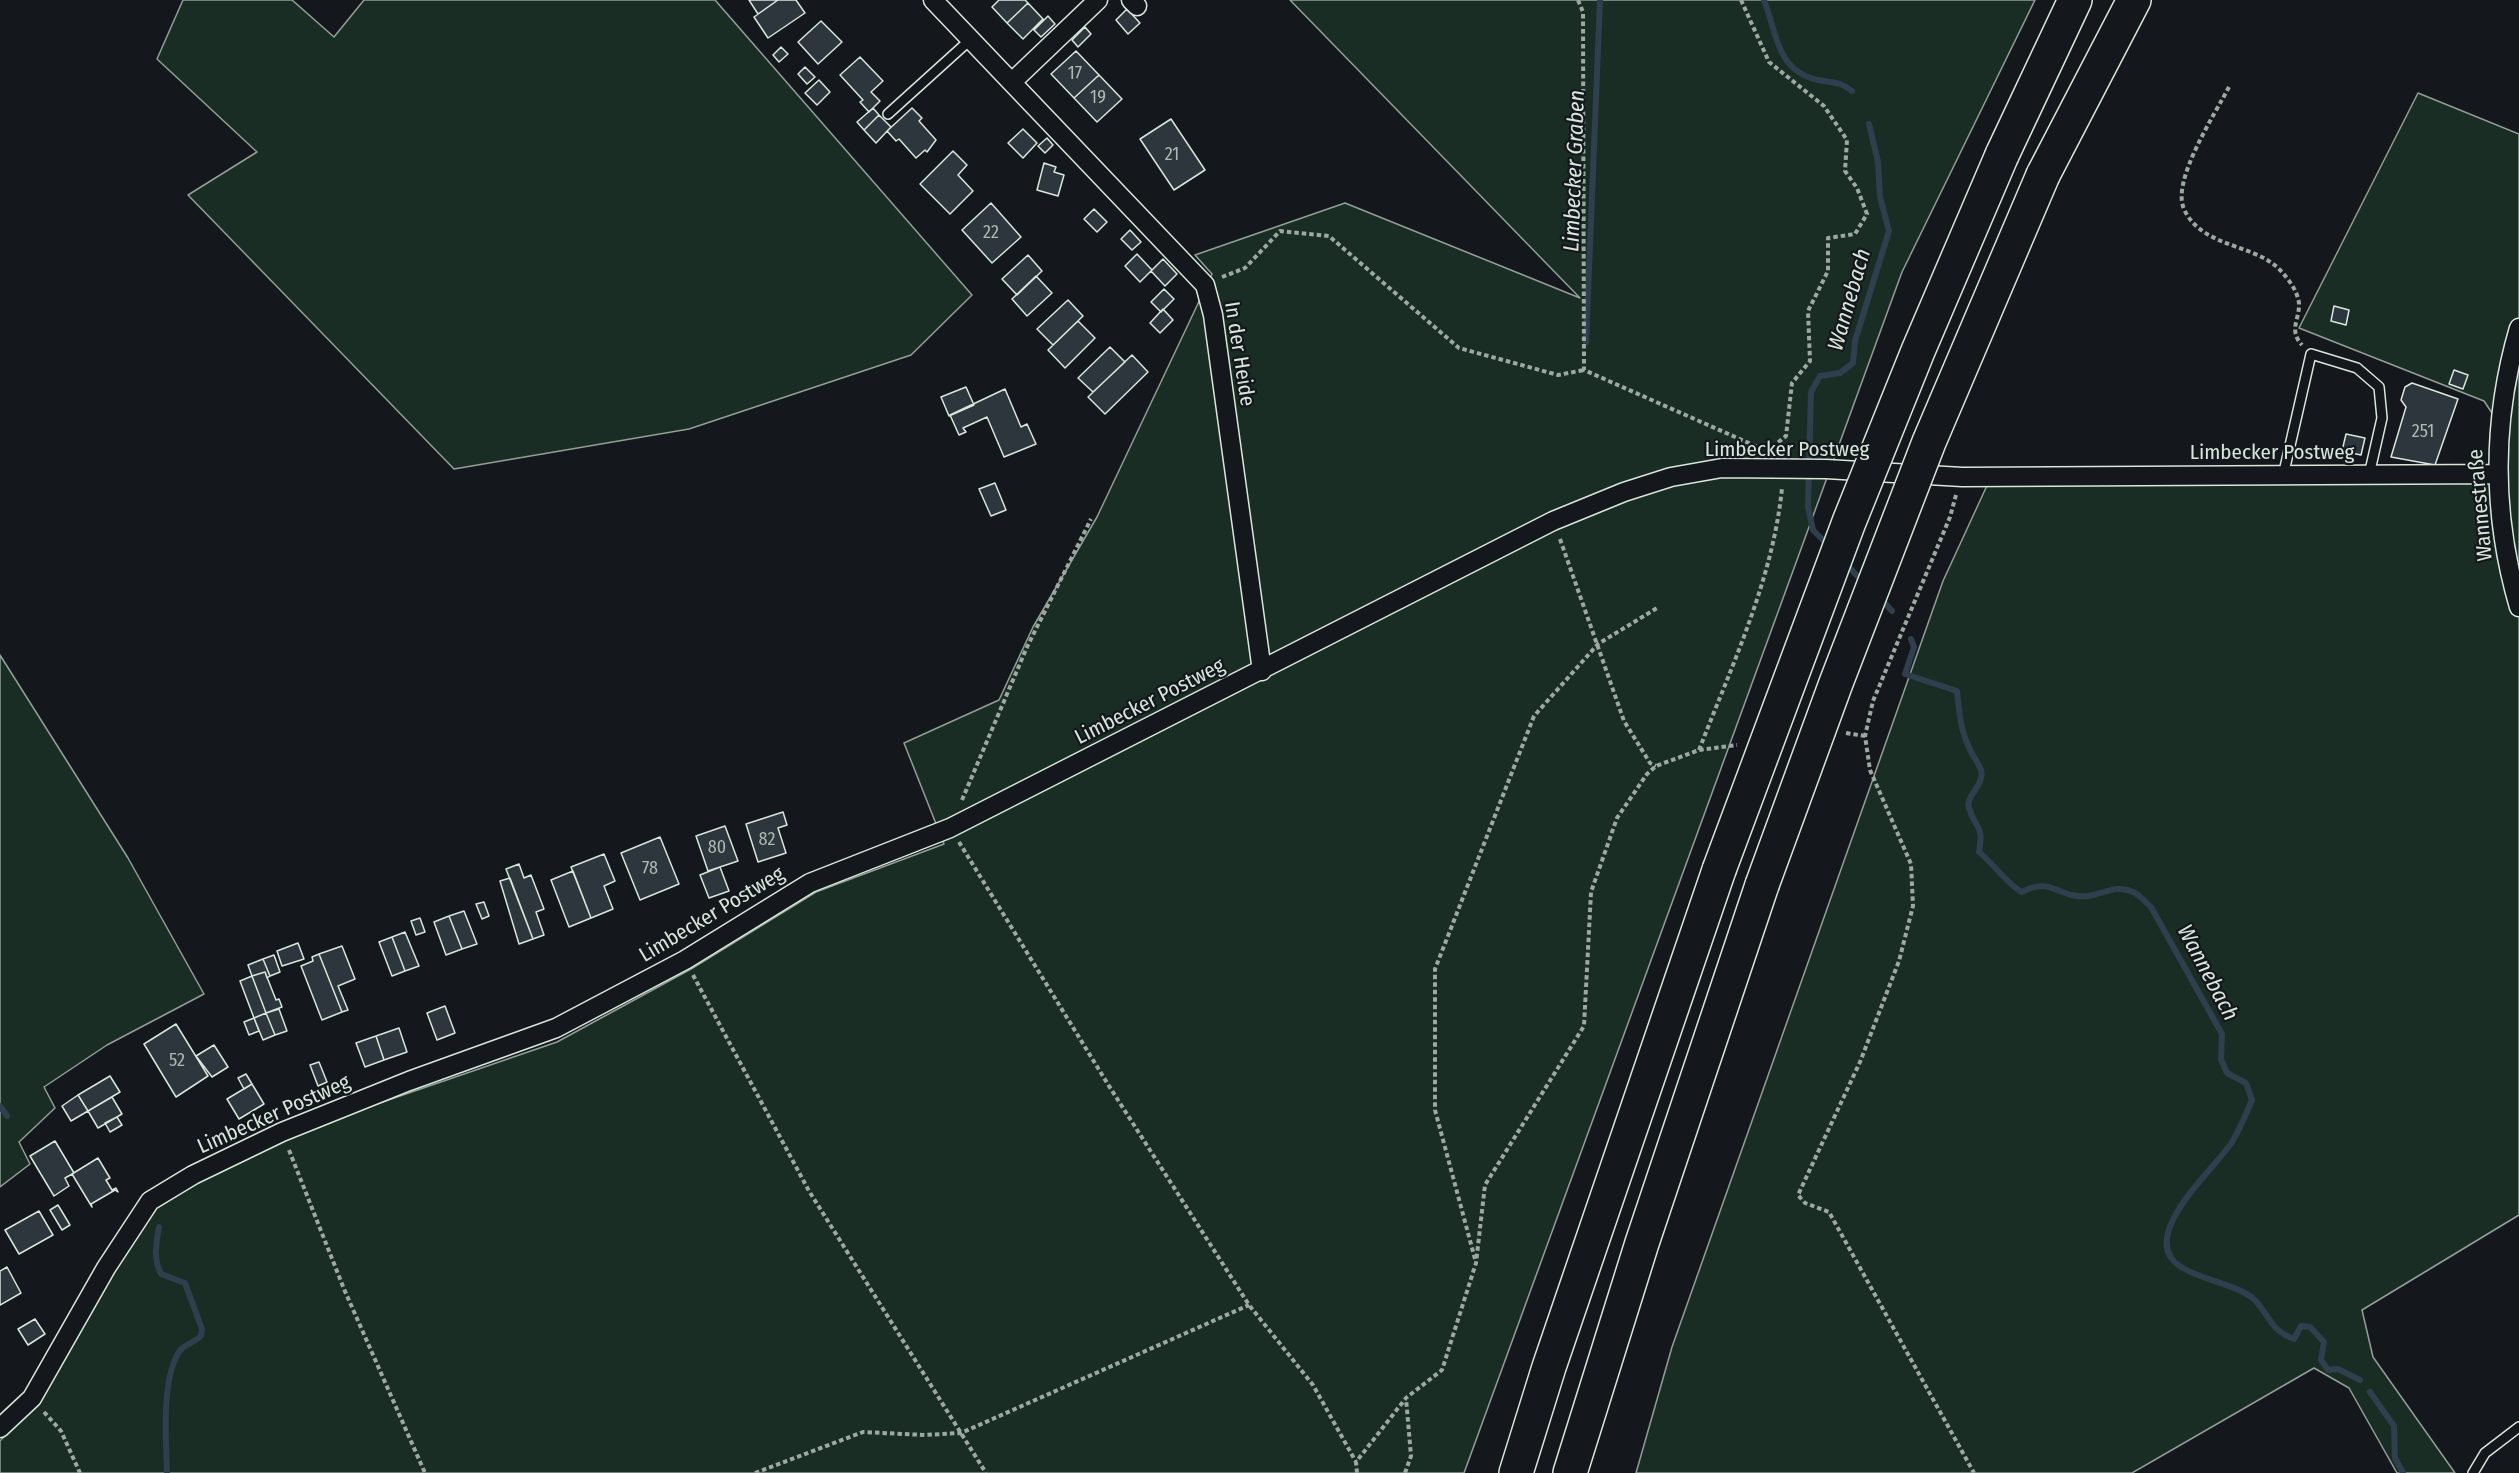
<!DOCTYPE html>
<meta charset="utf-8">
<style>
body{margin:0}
canvas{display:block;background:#14181c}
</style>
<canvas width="2519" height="1473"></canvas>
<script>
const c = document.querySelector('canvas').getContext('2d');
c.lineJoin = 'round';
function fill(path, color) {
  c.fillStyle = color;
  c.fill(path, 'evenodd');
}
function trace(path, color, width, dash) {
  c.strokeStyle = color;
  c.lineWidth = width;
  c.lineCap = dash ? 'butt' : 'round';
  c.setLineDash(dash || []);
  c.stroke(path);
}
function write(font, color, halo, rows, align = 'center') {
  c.font = font + ' "Fira Sans Condensed",sans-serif';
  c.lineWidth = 4.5;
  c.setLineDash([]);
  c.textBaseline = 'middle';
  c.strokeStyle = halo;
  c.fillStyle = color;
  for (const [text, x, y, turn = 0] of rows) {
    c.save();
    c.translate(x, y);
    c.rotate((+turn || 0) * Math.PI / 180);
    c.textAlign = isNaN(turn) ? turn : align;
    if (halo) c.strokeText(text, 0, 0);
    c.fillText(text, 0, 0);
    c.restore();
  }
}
const green = new Path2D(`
 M 183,0 L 292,0 L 334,37 L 364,0 L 715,0 L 972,295 L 911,355 L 689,429 L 454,469 L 188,195 L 257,152 L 157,59 Z
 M 1290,0 L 2035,0 L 1902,272 L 1464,1473 L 0,1473 L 0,1441 L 38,1399 L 154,1202 L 281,1137 L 557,1042 L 691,969 L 816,892 L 944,844 L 904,743 L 999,700 L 1033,627 L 1097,517 L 1212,274 L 1195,255 L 1345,203 L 1580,298 Z
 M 2418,93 L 2519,134 L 2519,1215 L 2362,1310 L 2373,1357 L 2455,1473 L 2397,1473 L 2349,1388 L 2314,1368 L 2132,1473 L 1636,1473 L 1672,1347 L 1943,581 L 1990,479 L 2497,474 L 2502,428 L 2484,401 L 2299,328 Z
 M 0,655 L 128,858 L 204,994 L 107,1045 L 44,1087 L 55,1108 L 19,1142 L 30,1164 L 0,1187 Z`);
fill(green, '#1a2d24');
trace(green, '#939e99', 1.5);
trace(new Path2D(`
 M 1764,0 C 1777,33 1776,71 1818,80 C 1832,83 1840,81 1852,91
 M 1586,343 L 1600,0
 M 1829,546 L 1813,530 L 1808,507 L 1811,392 L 1820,376 L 1840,373 L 1853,363 L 1855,341 L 1889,231 L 1880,197 L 1878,162 L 1869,124
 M 1844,562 L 1864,583
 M 1880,598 L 1892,611
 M 1911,639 L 1914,647 L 1905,674 L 1957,691 C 1959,709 1960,728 1968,745 C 1971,754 1978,762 1981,770 C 1985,786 1965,795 1969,808 C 1976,831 1984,823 1979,852 C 1993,863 2009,886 2022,892 C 2052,876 2058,899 2088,896 C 2104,894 2116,884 2133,892 C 2140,895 2146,903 2151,907 L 2222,1034 L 2221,1059 L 2227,1073 L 2246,1083 L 2252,1100 C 2246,1114 2240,1129 2232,1142 C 2216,1168 2134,1237 2181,1267 C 2200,1279 2225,1282 2245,1293 C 2268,1305 2265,1329 2294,1339 L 2301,1326 L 2310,1327 L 2324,1342 L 2321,1360 L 2328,1370 L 2338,1369 L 2360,1380
 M 0,1106 L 7,1116
 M 159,1227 C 156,1245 153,1258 161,1274 L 185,1283 L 202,1329 L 201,1336 C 194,1343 184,1344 179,1352 C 161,1381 166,1440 167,1473
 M 2370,1392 L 2394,1426 L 2395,1458 L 2403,1473`), '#2f3f4d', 6);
const building = new Path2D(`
 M 749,0 L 778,0 L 758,14 Z
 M 778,0 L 796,0 L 805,13 L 768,38 L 754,17 Z
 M 999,0 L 1025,0 L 1028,3 L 1007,23 L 992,7 Z
 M 1028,3 L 1043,19 L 1023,39 L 1007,23 Z
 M 1127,9 L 1140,23 L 1128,34 L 1116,20 Z
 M 1048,16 L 1055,24 L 1041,37 L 1034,30 Z
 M 821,21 L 842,42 L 818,64 L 798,42 Z
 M 1085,27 L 1091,34 L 1078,47 L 1072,40 Z
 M 781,47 L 788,54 L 779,62 L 773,55 Z
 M 1076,51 L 1099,75 L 1074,98 L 1051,74 Z
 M 860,57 L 883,81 L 871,92 L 880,101 L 869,112 L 860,102 L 863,100 L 840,75 Z
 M 805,67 L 815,77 L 807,84 L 798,74 Z
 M 1099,75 L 1122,99 L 1097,122 L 1074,98 Z
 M 819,80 L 830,92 L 817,105 L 805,93 Z
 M 873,108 L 879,115 L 864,130 L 857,122 Z
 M 912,108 L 922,118 L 919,121 L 936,140 L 927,152 L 925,150 L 916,158 L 899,139 L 896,141 L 887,131 Z
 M 879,115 L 891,127 L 876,143 L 864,130 Z
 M 1171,119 L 1205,170 L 1174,190 L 1140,139 Z
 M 1023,129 L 1037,143 L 1023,158 L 1008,143 Z
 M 1047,138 L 1053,145 L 1045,153 L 1038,146 Z
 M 953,151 L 967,165 L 958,175 L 973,191 L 950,214 L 920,184 Z
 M 1044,163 L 1056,167 L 1054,172 L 1064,175 L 1058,196 L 1037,190 Z
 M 991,203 L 1021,237 L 992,263 L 962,230 Z
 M 1094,209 L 1107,222 L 1097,232 L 1084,219 Z
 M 1130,230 L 1141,242 L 1132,250 L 1121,239 Z
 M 1137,254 L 1152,270 L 1140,282 L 1125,266 Z
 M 1028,255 L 1042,271 L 1017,295 L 1002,279 Z
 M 1163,259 L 1177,274 L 1165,286 L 1151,271 Z
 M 1036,276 L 1052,293 L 1027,316 L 1012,299 Z
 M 1164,289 L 1174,299 L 1161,312 L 1151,302 Z
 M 1068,300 L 1083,316 L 1053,345 L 1037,329 Z
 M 2334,306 L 2349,310 L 2346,325 L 2331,321 Z
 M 1163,309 L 1173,320 L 1160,333 L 1150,323 Z
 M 1078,321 L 1095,338 L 1065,368 L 1048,350 Z
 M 1110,347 L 1125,362 L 1093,392 L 1078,378 Z
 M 1132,355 L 1148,372 L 1105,414 L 1088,397 Z
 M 2454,370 L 2468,375 L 2463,389 L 2449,384 Z
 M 2412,383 L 2458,399 L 2435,465 L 2391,457 L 2406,407 L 2401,400 L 2405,387 Z
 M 966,387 L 974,405 L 949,416 L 941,397 Z
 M 1005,389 L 1021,427 L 1027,424 L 1036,444 L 1004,457 L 987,417 L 963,428 L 966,432 L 959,435 L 950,415 Z
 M 2346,434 L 2365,438 L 2361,455 L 2342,451 Z
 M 995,483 L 1006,510 L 991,516 L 979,489 Z
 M 783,812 L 787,825 L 778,828 L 786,853 L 758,862 L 746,824 Z
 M 725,826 L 738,861 L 708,871 L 696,836 Z
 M 660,837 L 679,884 L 640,900 L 621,853 Z
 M 604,854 L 615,881 L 604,886 L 613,909 L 591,918 L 571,867 Z
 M 519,864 L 524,878 L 531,875 L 544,909 L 536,912 L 544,935 L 533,939 L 506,869 Z
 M 720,867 L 729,891 L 709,898 L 700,875 Z
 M 573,871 L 591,918 L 569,927 L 551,880 Z
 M 510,878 L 533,939 L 519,944 L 500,881 Z
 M 484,902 L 489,916 L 482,919 L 476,904 Z
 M 464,911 L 477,944 L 462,949 L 449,916 Z
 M 449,916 L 462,949 L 446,955 L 434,922 Z
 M 420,918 L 425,932 L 416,935 L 411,921 Z
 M 405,932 L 419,966 L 405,971 L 392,937 Z
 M 392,937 L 405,971 L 392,976 L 379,942 Z
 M 298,943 L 304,959 L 282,966 L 277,951 Z
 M 342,946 L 355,979 L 338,986 L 348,1010 L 342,1012 L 319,954 Z
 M 319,954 L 342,1012 L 322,1020 L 301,966 L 313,961 L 312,957 Z
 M 274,955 L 280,972 L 270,976 L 263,959 Z
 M 263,959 L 270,976 L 267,978 L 265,972 L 252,976 L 248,965 Z
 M 265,972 L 276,1000 L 279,999 L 282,1007 L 266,1013 L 252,976 Z
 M 252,976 L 266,1013 L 254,1018 L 240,981 Z
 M 445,1006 L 455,1033 L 437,1040 L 427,1013 Z
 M 279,1009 L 287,1031 L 275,1035 L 266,1013 Z
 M 266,1013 L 275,1035 L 263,1040 L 254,1018 Z
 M 254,1018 L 259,1031 L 249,1035 L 244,1022 Z
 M 176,1024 L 208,1076 L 176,1097 L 144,1044 Z
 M 399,1028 L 407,1052 L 384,1060 L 376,1036 Z
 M 376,1036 L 384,1060 L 365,1067 L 356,1043 Z
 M 214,1045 L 228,1067 L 212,1077 L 196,1056 Z
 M 319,1062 L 327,1082 L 318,1086 L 310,1065 Z
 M 246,1074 L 252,1084 L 244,1089 L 238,1078 Z
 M 110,1076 L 120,1092 L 88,1111 L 78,1095 Z
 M 252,1084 L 264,1104 L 239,1119 L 227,1099 Z
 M 78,1095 L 88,1111 L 71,1121 L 62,1106 Z
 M 112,1097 L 122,1114 L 98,1128 L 88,1111 Z
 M 117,1117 L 122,1125 L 110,1132 L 105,1123 Z
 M 55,1141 L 74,1173 L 65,1178 L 69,1186 L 54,1196 L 30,1156 Z
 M 98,1158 L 110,1178 L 106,1180 L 112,1190 L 116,1188 L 118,1192 L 115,1190 L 91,1204 L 92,1207 L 72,1174 Z
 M 58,1205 L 70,1225 L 62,1230 L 50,1210 Z
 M 39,1211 L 53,1235 L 19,1254 L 5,1230 Z
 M 7,1267 L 21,1293 L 0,1305 L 0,1271 Z
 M 35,1319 L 45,1334 L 28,1345 L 18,1329 Z`);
fill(building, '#2c363c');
trace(building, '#d8e6dc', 1.5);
const service = new Path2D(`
 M 888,114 L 971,39
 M 2283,476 L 2311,354 L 2357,368 L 2379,387 L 2382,418 L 2369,475
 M 2473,1473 L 2485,1453 L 2519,1427`);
const minor = new Path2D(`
 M 933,0 L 1205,285 L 1213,315 L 1262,671
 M 1131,0 L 1137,6
 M 1012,82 L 1098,0
 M 2519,328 C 2492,420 2492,515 2519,607
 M 0,1428 L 32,1398 L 106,1268 L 150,1201 L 193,1175 L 282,1132 L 409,1081 L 556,1028 L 685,960 L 810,883 L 950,828 L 1553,521 L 1624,492 L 1671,477 L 1722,468 L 1826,469 L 1962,477 L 2497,474`);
const motorway = new Path2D(`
 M 2002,155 L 2075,0
 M 2043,175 L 2134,0
 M 1516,1473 L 1549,1367 L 1719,870
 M 1570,1473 L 1642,1243 L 1762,885`);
trace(service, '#d8e6dc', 12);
trace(minor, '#d8e6dc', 21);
trace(motorway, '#d8e6dc', 36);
trace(new Path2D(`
 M 1578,0 L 1583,12 L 1584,370 L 1760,448
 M 1741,0 L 1769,62 L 1824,106 L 1847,140 L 1845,171 L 1857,188 L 1867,214 L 1855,234 L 1828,238 L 1828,271 L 1808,311 L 1810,361 L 1792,383 L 1786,436 L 1770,449
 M 2229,87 C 2215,114 2171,181 2184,209 C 2191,225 2205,234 2221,241 C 2240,249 2267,255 2281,271 C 2289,280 2297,290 2299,303 C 2300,319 2288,330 2302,345
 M 1222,277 L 1245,268 L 1280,231 L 1329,236 L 1459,348 L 1558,375 L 1584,370
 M 1956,495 L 1950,517 L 1873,701 L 1865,736 L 1870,770 L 1911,864 L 1913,906 L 1899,961 L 1860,1062 L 1798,1195 L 1805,1203 L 1829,1212 L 1974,1473
 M 1560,539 L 1624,721 L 1650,763 L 1656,766
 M 1846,733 L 1865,736
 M 1699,750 C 1732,665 1773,579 1782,488
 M 962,800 L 1027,647 L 1091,519
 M 959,842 L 1109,1086 L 1249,1305 L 1313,1385 L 1356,1462
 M 693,975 L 809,1191 L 986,1473
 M 289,1150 L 344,1289 L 425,1473
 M 1475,1259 L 1435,1110 L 1435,969 L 1534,716 L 1598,644 L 1657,608
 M 44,1412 L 61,1431 L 80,1473
 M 755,1473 L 863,1432 L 925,1435 L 961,1433 L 1249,1305
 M 1357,1473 L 1356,1462 L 1406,1398 L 1442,1370 L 1476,1263 L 1485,1185 L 1584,1026 L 1591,892 L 1617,818 L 1647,774 L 1656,766 L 1699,750 L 1737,745
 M 1405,1473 L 1411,1456 L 1406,1398`), '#9da8a2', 4, [4.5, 3]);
trace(service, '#14181c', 9);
trace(minor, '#14181c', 18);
trace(motorway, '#14181c', 33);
const motorwayBridge = new Path2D(`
 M 1719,870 L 1849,522 L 1918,351 L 2002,155
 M 1762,885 L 1836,683 L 1929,442 L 2043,175`);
trace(motorwayBridge, '#d8e6dc', 36, []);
trace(motorwayBridge, '#14181c', 33);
write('18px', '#adbab4', null, [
 ["17",1075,74],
 ["19",1098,98],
 ["21",1172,155],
 ["22",991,233],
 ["251",2423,432],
 ["82",767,840],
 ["80",717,848],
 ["78",650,869],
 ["52",177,1061]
]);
write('21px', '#d8e6dc', '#14181c', [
 ["In der Heide",1239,354,81],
 ["Limbecker Postweg",1787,450],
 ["Limbecker Postweg",2272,453],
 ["Wannestraße",2481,505,-95],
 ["Limbecker Postweg",1150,702,-27],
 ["Limbecker Postweg",712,915,-31],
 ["Limbecker Postweg",274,1115,-24]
]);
write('italic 22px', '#d8e6dc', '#14181c', [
 ["Limbecker Graben",1575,171,-88],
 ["Wannebach",1850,300,-74],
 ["Wannebach",2207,973,62]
]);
</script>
